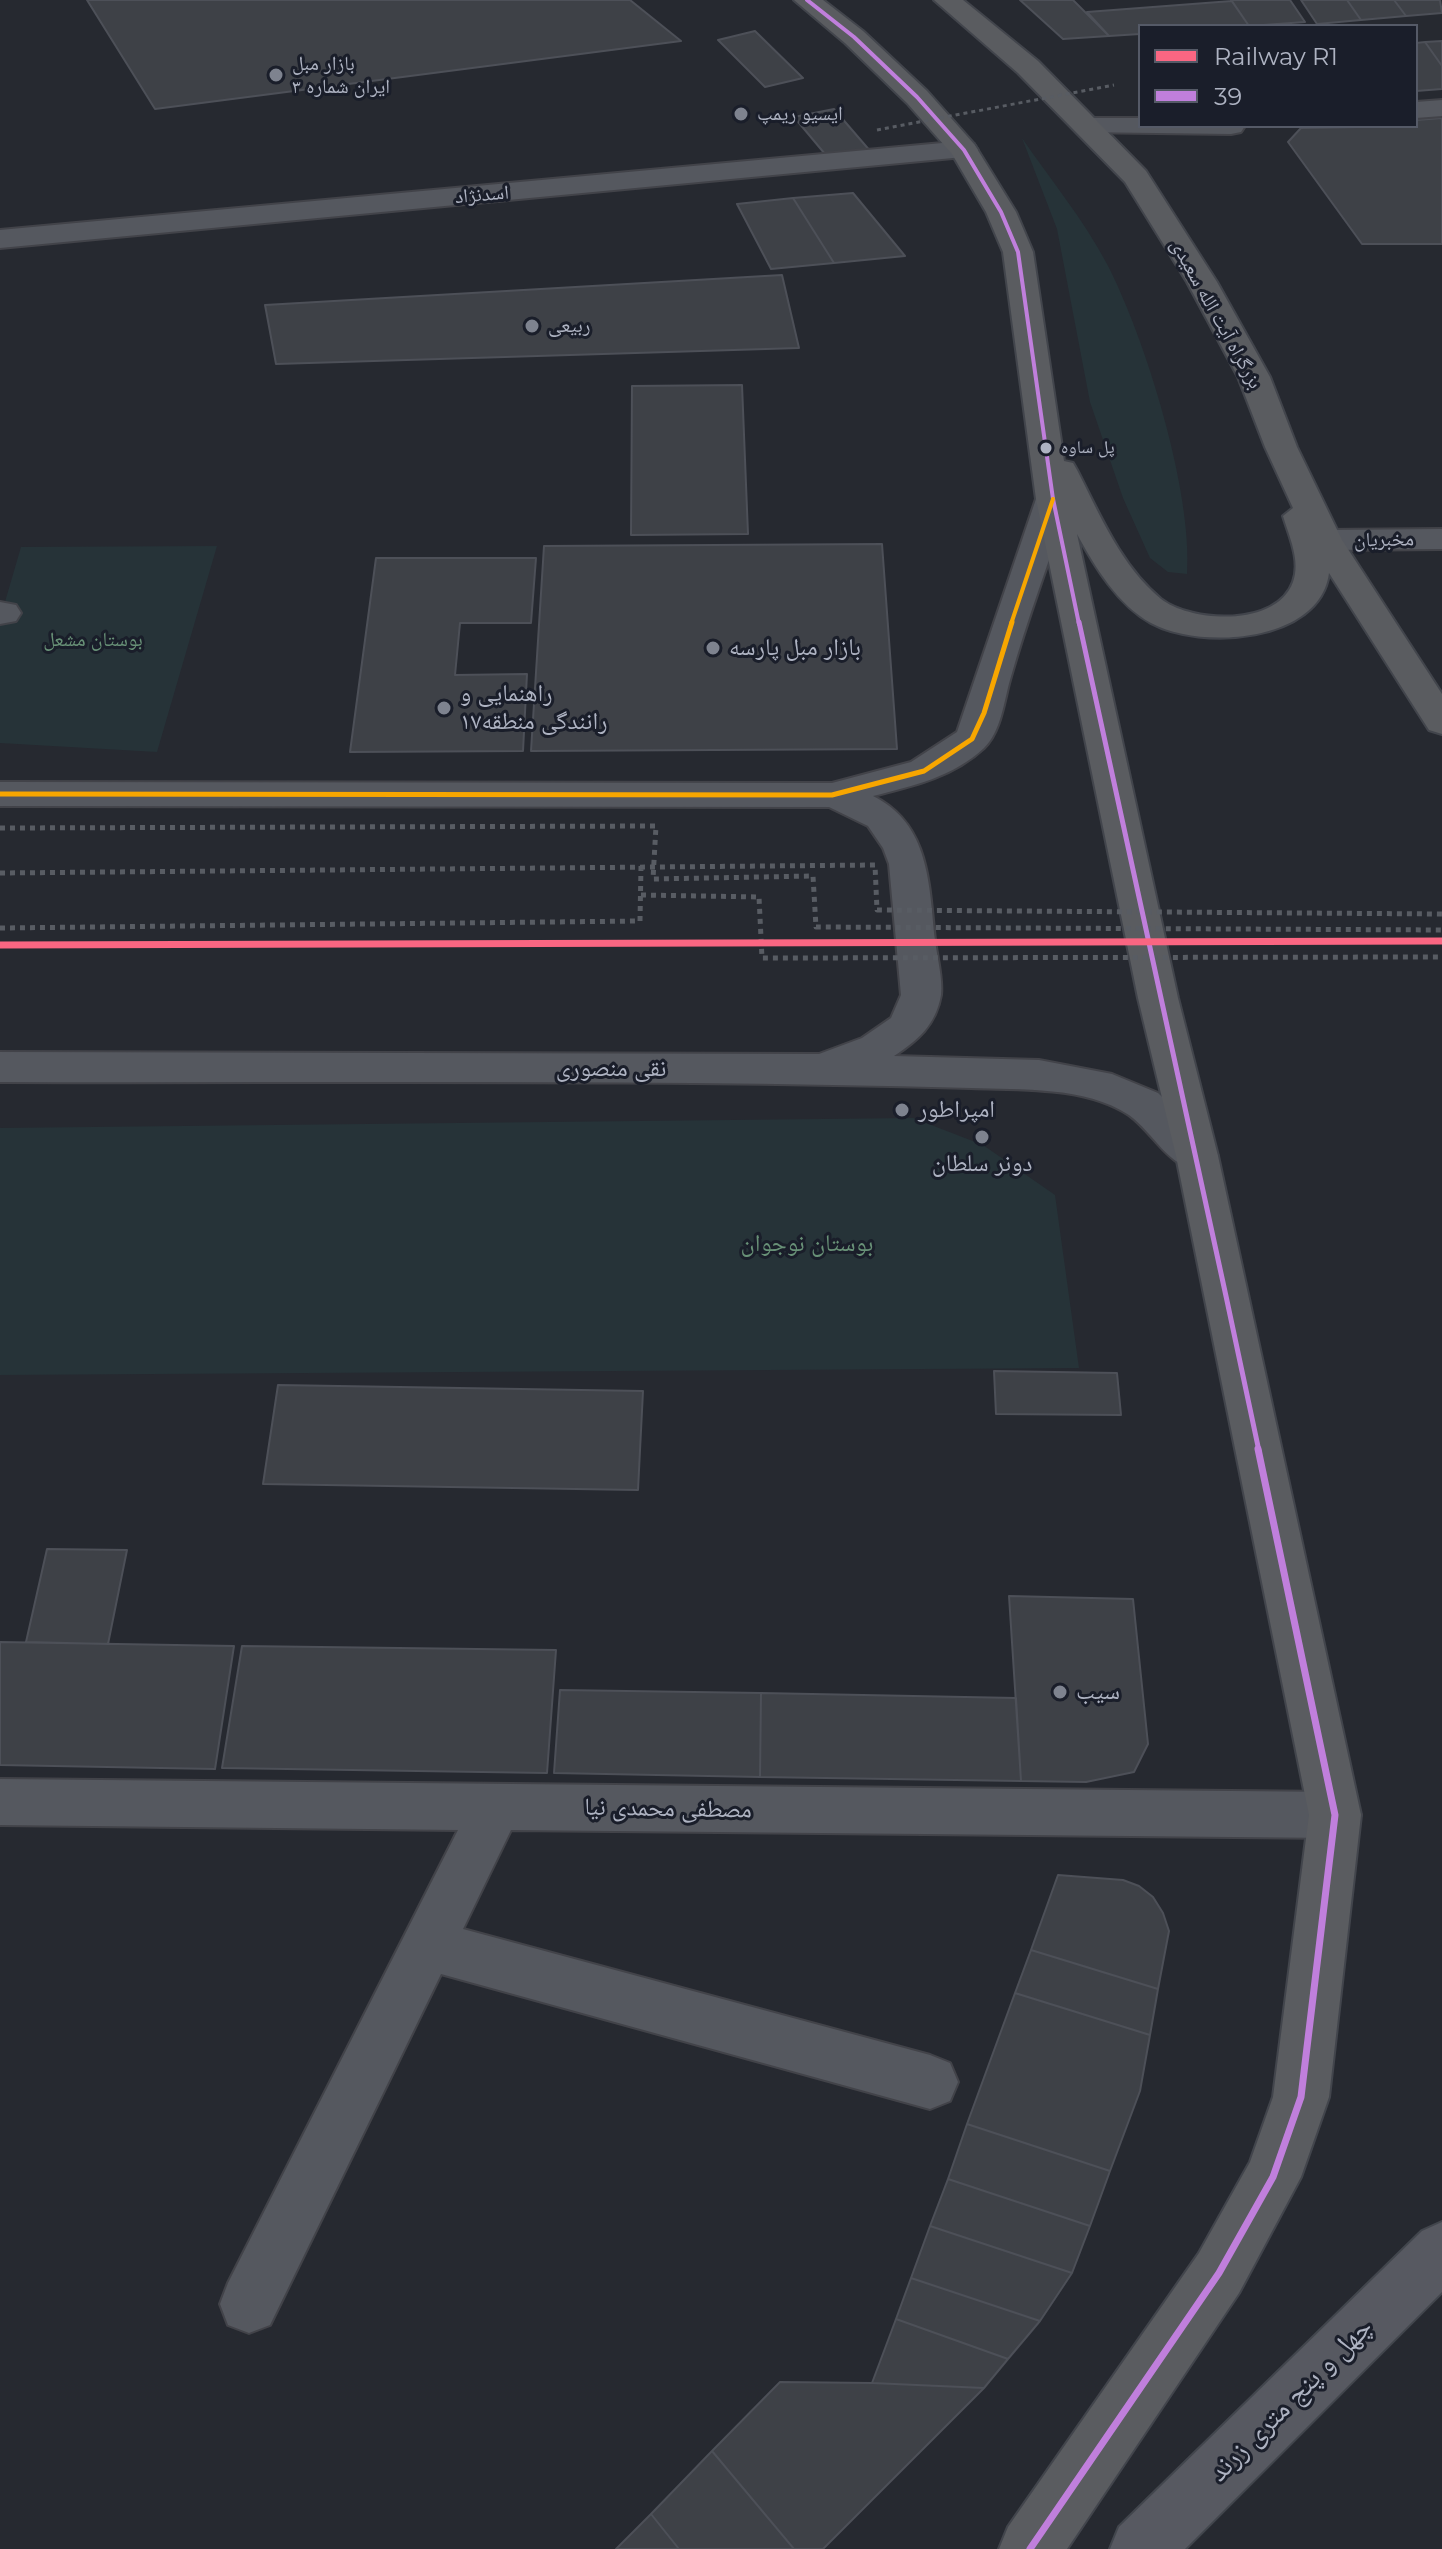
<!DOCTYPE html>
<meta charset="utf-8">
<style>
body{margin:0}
#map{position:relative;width:1442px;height:2549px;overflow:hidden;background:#262930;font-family:Montserrat,sans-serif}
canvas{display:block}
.legend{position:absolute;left:1138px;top:24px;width:280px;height:104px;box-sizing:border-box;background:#1a1e2a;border:2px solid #555a67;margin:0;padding:10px 14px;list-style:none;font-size:24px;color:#aeb3c2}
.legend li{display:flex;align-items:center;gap:16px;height:40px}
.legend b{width:40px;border:2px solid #555a67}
</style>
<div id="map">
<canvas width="1442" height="2549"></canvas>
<ul class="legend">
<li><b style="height:10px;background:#fa6682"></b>Railway R1</li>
<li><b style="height:10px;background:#c07fdc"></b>39</li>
</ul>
</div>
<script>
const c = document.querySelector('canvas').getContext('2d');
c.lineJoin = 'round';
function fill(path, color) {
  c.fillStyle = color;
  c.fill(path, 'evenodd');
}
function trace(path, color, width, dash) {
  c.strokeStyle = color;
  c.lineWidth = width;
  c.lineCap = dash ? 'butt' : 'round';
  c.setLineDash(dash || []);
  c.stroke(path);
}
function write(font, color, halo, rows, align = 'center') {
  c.font = font + ' Montserrat,"Noto Naskh Arabic",sans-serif';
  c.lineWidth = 6;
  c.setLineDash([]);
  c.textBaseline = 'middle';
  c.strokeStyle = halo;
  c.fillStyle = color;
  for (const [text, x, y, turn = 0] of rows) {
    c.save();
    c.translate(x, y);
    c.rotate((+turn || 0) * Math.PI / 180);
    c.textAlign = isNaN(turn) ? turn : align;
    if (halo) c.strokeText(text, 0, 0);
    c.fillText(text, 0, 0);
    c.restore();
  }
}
fill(new Path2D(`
 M 1022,138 C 1050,179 1084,220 1107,264 C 1145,337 1193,492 1187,574 L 1168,572 L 1150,558 L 1123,498 L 1090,402 L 1057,229 Z
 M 217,546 L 157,752 L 0,743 L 0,619 L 21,547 Z
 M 913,1118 L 983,1145 L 1055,1195 L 1079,1368 L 0,1375 L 0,1128 Z`), '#263338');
const building = new Path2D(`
 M 87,0 L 630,0 L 681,41 L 155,109 Z
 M 1020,0 L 1073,0 L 1109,36 L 1063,39 Z
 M 1231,0 L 1290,0 L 1305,22 L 1249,26 Z
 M 1301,0 L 1347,0 L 1361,20 L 1317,24 Z
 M 1347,0 L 1394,0 L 1406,16 L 1361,20 Z
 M 1394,0 L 1440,0 L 1442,13 L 1406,16 Z
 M 1232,1 L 1249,26 L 1140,26 L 1140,34 L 1109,36 L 1087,12 Z
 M 755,31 L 803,78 L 765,87 L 718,40 Z
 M 1442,41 L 1442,66 L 1425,42 Z
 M 1425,42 L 1442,66 L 1442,89 L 1416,91 L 1416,43 Z
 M 834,109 L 871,152 L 830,160 L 794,117 Z
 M 1442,118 L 1442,244 L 1362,244 L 1288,142 L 1301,128 L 1416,126 L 1416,120 Z
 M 853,193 L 905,256 L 834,263 L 793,198 Z
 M 793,198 L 834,263 L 771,269 L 737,204 Z
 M 782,275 L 799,348 L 276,364 L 265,305 Z
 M 742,385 L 748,534 L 631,535 L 632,386 Z
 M 882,544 L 897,749 L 531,751 L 544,546 Z
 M 376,558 L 536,558 L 531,623 L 460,623 L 455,675 L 527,674 L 523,751 L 350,752 Z
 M 994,1371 L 1117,1373 L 1121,1415 L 996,1414 Z
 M 278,1385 L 643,1391 L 638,1490 L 263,1484 Z
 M 47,1549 L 127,1550 L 108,1644 L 26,1642 Z
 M 1009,1596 L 1133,1599 L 1148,1744 L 1134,1772 L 1086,1782 L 1021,1781 Z
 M 0,1642 L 234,1646 L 215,1769 L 0,1765 Z
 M 242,1646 L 556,1650 L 547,1773 L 222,1768 Z
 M 560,1690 L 761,1693 L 760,1777 L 554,1773 Z
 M 761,1693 L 1016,1698 L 1021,1781 L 760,1777 Z
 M 1058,1875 L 1123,1880 L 1139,1886 L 1153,1897 L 1163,1913 L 1169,1931 L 1158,1989 L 1031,1950 Z
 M 1031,1950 L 1158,1989 L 1150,2035 L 1015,1993 Z
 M 1015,1993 L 1150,2035 L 1140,2091 L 1110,2171 L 967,2124 Z
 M 967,2124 L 1110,2171 L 1090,2226 L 948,2179 Z
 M 948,2179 L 1090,2226 L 1072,2273 L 930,2226 Z
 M 930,2226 L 1072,2273 L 1040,2321 L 911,2278 Z
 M 911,2278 L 1040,2321 L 1008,2359 L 896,2319 Z
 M 896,2319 L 1008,2359 L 984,2388 L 872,2383 Z
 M 780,2382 L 872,2383 L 984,2388 L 823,2549 L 794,2549 L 712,2451 Z
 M 712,2451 L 794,2549 L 679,2549 L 651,2514 Z
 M 651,2514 L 679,2549 L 616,2549 Z`);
fill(building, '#3e4147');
trace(building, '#4d5058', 2);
const minor = new Path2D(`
 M 1442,100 L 1442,116 L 1416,118 L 1416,102 Z
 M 1089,118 L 1140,118 L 1140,126 L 1245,126 L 1241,132 L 1231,134 L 1079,132 L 1075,126 L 1079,120 Z
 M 964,141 L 974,144 L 978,150 L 974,156 L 0,248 L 0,230 Z
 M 1053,489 L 1065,492 L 1070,499 C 1050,559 1027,619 1010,680 C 1004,701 1001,732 984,748 C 953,777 913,786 873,796 C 930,824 929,885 935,940 C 937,957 943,979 941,995 C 936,1025 917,1041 894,1056 L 1039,1060 L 1112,1074 L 1158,1093 L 1212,1145 L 1218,1156 L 1212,1167 C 1173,1179 1157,1135 1129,1115 C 1085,1086 1021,1090 971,1088 C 648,1079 324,1083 0,1082 L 0,1052 L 819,1054 L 862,1038 L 891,1018 L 901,995 L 889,864 L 883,848 L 868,826 L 829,807 L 0,806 L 0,782 L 832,783 L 911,762 L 957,732 L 1036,499 L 1041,492 Z
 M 1442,529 L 1442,549 L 1325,550 L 1313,547 L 1308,540 L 1313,533 L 1325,530 Z
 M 0,602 L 16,605 L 21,613 L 16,621 L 0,624 Z
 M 0,1779 L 1335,1792 L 1353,1798 L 1361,1815 L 1353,1832 L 1335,1838 L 511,1830 L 463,1929 L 930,2055 L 950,2063 L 958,2082 L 950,2101 L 930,2109 L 441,1974 L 270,2325 L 249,2333 L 228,2325 L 220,2304 L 228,2283 L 458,1830 L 0,1825 Z`);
const major = new Path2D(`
 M 1442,2222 L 1442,2292 L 1185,2549 L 1110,2549 L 1119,2527 L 1422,2231 Z`);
const highway = new Path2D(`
 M 794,0 L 823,0 L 863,31 L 927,91 L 974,144 L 1016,212 L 1033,252 L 1064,461 L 1073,463 L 1077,470 C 1100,515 1121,566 1161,599 C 1192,623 1277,627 1293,582 C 1301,561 1289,536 1283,516 L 1293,508 L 1265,447 L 1238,377 L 1187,282 L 1125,182 L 1018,73 L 934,0 L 963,0 L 1038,61 L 1146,171 L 1217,282 L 1270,377 L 1297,447 L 1342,540 L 1442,694 L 1442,734 L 1429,730 L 1329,573 C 1320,643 1200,650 1151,623 C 1118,605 1095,567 1077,534 L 1178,998 L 1218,1156 L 1361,1815 L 1329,2097 L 1301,2177 L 1239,2293 L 1067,2549 L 999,2549 L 1008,2527 L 1199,2253 L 1250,2162 L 1273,2097 L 1309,1815 L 1176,1156 L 1138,998 L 1036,499 L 1003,252 L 986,212 L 952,154 L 907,103 L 845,43 Z`);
trace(minor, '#424349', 4);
trace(major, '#42464d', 4);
trace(highway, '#42454c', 4);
trace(new Path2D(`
 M 0,928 L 640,921`), '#585c63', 5, [5, 5]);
fill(minor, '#55585f');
fill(major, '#575961');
fill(highway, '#5a5c60');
trace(new Path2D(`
 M 877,130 L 1114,85`), '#585c63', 3, [4, 4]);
trace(new Path2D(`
 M 0,828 L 656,826 L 653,879 L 813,876 L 816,927 L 1442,930
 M 0,873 L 875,865 L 877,910 L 1442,914
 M 641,895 L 759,897 L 762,958 L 1442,957
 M 640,921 L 641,866`), '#585c63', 5, [5, 5]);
trace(new Path2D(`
 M 807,0 L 854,37 L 917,97 L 964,150 L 1001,212 L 1018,252 L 1053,499 L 1079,624`), '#c07fdc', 4);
trace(new Path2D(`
 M 1079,622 C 1137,898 1201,1174 1259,1451`), '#c07fdc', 5);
trace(new Path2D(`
 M 1030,2549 L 1219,2273 L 1273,2177 L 1301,2097 L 1335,1815 L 1258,1449`), '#c07fdc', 7);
trace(new Path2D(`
 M 1011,624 L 1053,499`), '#f7a600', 4);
trace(new Path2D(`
 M 0,794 L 832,795 L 924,771 L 972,739 L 984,713 L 1012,622`), '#f7a600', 5);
trace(new Path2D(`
 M 0,945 L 1442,941`), '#fa6682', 7);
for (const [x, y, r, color] of [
 [276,75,8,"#7e838f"],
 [741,114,8,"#7e838f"],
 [532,326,8,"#7e838f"],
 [1046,448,7,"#aeb3c2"],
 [713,648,8,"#7e838f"],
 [444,708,8,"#7e838f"],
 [902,1110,8,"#7e838f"],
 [982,1137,8,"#7e838f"],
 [1060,1692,8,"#7e838f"]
]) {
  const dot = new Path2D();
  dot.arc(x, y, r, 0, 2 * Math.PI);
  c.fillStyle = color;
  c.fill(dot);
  trace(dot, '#1a1e2a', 3);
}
write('18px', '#aeb3c2', '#1a1e2a', [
 ["پل ساوه",1061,448]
], 'left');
write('20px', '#aeb3c2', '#1a1e2a', [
 ["بازار مبل",292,64],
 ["ایران شماره ۳",292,87],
 ["ایسیو ریمپ",757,114],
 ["ربیعی",548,326]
], 'left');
write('20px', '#aeb3c2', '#1a1e2a', [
 ["اسدنژاد",482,195,-5],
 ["بزرگراه آیت الله سعیدی",1216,314,61],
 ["مخبریان",1384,540,-1]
]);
write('20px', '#689177', '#1a1e2a', [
 ["بوستان مشعل",93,640]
]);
write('24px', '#aeb3c2', '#1a1e2a', [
 ["بازار مبل پارسه",729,648],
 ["راهنمایی و",460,694],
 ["رانندگی منطقه۱۷",460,722],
 ["امپراطور",918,1110],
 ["دونر سلطان",982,1164,"center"],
 ["سیب",1076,1692]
], 'left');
write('24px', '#aeb3c2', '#1a1e2a', [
 ["نقی منصوری",611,1069],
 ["مصطفی محمدی نیا",668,1809,1]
]);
write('24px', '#689177', '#1a1e2a', [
 ["بوستان نوجوان",807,1244]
]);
write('28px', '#aeb3c2', '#1a1e2a', [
 ["چهل و پنج متری زرند",1291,2400,-45]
]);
</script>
